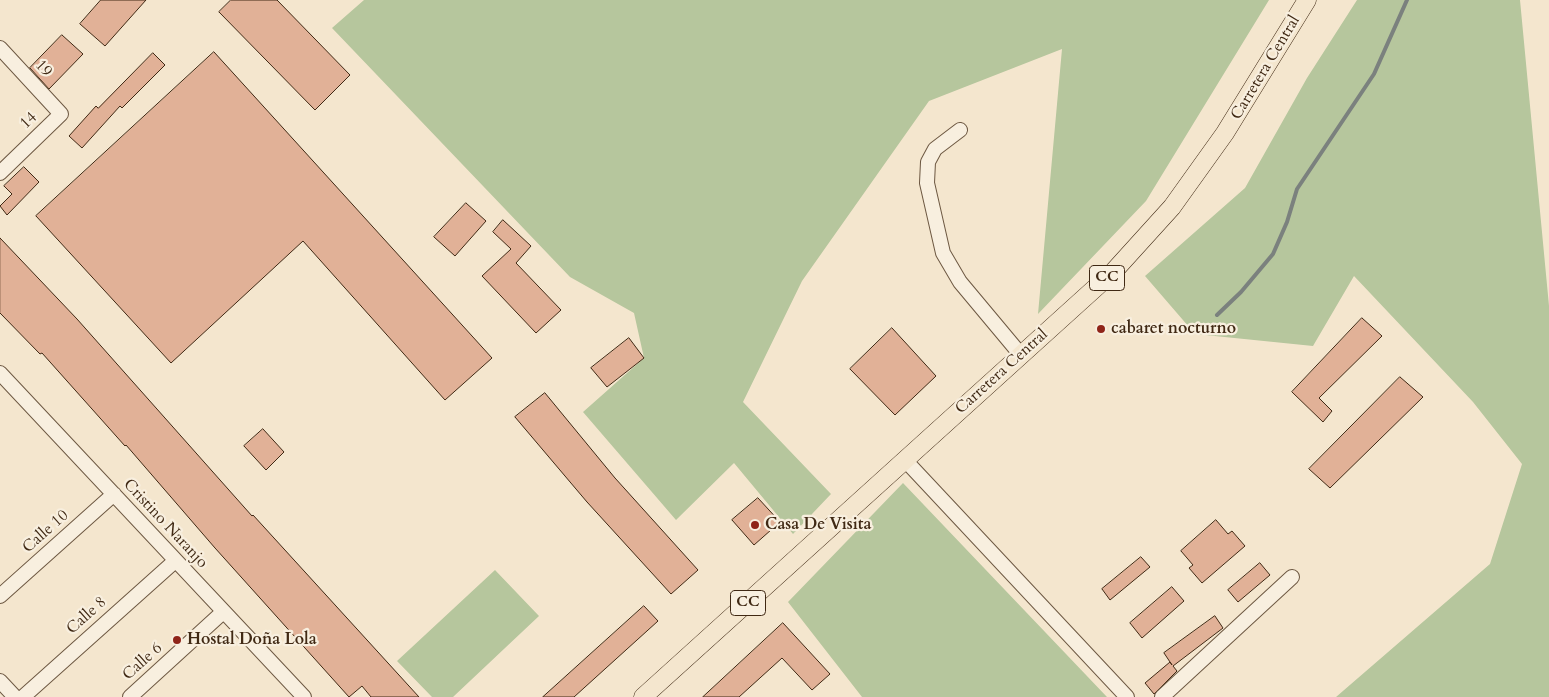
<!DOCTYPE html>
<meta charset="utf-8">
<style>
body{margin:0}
canvas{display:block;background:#f4e6ce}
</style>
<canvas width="1549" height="697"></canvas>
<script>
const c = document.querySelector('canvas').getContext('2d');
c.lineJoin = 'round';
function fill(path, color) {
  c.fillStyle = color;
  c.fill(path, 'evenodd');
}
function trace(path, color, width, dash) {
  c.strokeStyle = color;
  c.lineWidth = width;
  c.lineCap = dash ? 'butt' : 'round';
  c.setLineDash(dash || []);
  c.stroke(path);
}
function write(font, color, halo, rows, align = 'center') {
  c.font = font + ' Cardo,serif';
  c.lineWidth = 4.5;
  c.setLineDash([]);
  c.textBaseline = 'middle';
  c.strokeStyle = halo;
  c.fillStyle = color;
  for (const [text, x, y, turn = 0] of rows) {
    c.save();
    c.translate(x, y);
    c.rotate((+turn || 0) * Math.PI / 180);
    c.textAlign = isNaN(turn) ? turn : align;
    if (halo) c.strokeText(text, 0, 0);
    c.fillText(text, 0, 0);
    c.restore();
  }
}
fill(new Path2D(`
 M 364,0 L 1269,0 L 1146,201 L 1038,314 L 1062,49 L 929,101 L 802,281 L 743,402 L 831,494 L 793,534 L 734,463 L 676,520 L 583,412 L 644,358 L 634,313 L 570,277 L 332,28 Z
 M 1357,0 L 1520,0 L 1549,306 L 1549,697 L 1336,697 L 1490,564 L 1522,464 L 1473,402 L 1354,276 L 1313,346 L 1195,334 L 1145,276 L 1245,188 L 1307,78 Z
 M 903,483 L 1107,697 L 862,697 L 788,602 Z
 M 495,570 L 539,616 L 453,697 L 432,697 L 397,661 Z`), '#b6c69d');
trace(new Path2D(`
 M 1217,315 L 1241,292 L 1273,254 L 1287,222 L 1297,189 L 1374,74 L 1407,0`), '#7b817e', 4);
const building = new Path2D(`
 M 101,0 L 146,0 L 105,46 L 80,24 Z
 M 231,0 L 277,0 L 350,75 L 315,110 L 219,12 Z
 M 62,35 L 83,54 L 49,89 L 30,68 Z
 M 214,52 L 492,358 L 445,400 L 303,241 L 171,363 L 36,216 Z
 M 153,53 L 165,65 L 122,108 L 120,106 L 82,148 L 69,136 L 96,106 L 98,108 Z
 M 24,167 L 39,182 L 7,215 L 0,206 L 12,194 L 4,186 Z
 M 466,203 L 486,221 L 455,256 L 434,237 Z
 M 503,220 L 531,246 L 516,263 L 561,310 L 536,333 L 482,276 L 511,249 L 493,232 Z
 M 0,238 L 77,319 L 252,516 L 253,515 L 419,697 L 371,697 L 362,686 L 349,697 L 215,548 L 126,445 L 125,446 L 42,353 L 40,354 L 0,313 Z
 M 1362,318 L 1382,336 L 1319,398 L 1332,411 L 1323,422 L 1292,392 Z
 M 892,328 L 936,376 L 895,415 L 850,369 Z
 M 629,338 L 644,358 L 607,387 L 591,368 Z
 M 1400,377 L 1423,397 L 1330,488 L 1309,469 Z
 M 545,393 L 615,478 L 698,570 L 671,594 L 587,502 L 515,417 Z
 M 263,429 L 284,452 L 266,470 L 244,446 Z
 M 758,498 L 780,522 L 754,545 L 732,520 Z
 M 1216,520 L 1228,534 L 1232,531 L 1245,546 L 1202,583 L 1189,568 L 1193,565 L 1181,551 Z
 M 1141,557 L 1150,567 L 1110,600 L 1102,589 Z
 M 1260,563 L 1270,575 L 1238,602 L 1228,590 Z
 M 1172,587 L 1184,601 L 1142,638 L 1130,623 Z
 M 644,606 L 658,621 L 574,697 L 543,697 Z
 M 1215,616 L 1223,628 L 1173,666 L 1177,671 L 1154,694 L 1145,683 L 1170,662 L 1172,665 L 1164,653 Z
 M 783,623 L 830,674 L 812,690 L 782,658 L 739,697 L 703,697 Z`);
fill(building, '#e1b197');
trace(building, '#402914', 1);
const minor = new Path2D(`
 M 0,48 L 61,114 L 0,173
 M 960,130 L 935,149 L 928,162 L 927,183 L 943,253 L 960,282 L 1021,355
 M 0,373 L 304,697
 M 905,460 L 1127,697
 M 0,596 L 114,494
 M 0,681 L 15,697
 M 23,697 L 175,561
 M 130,697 L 223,612
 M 1162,697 L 1292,577`);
const major = new Path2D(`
 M 643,697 L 1114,271 L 1172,207 L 1225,133 L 1307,0`);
trace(minor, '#6d5842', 16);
trace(major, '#402914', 19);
trace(minor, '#f8efdf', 14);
trace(major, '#f4e6ce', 18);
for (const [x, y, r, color] of [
 [1101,329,5,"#8f2418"],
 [755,525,5,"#8f2418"],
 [177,640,5,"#8f2418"]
]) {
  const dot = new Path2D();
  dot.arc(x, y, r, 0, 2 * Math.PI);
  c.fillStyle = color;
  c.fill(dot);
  trace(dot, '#f8efdf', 2);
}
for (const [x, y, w] of [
 [1107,278,35],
 [748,603,35]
]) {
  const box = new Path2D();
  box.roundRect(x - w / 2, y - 12.5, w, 25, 4);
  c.fillStyle = '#f8efdf';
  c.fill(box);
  trace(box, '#402914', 1);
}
write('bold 15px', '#402914', null, [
 ["CC",1107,278],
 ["CC",748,603]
]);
write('16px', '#402914', '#f8efdf', [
 ["Carretera Central",1266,68,-59],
 ["19",43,69,47],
 ["14",29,121,-44],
 ["Carretera Central",1002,372,-42],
 ["Cristino Naranjo",165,524,47],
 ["Calle 10",46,532,-42],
 ["Calle 8",87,616,-42],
 ["Calle 6",143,662,-42]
]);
write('bold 16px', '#402914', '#f8efdf', [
 ["cabaret nocturno",1111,329],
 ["Casa De Visita",765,525],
 ["Hostal Doña Lola",187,640]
], 'left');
</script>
